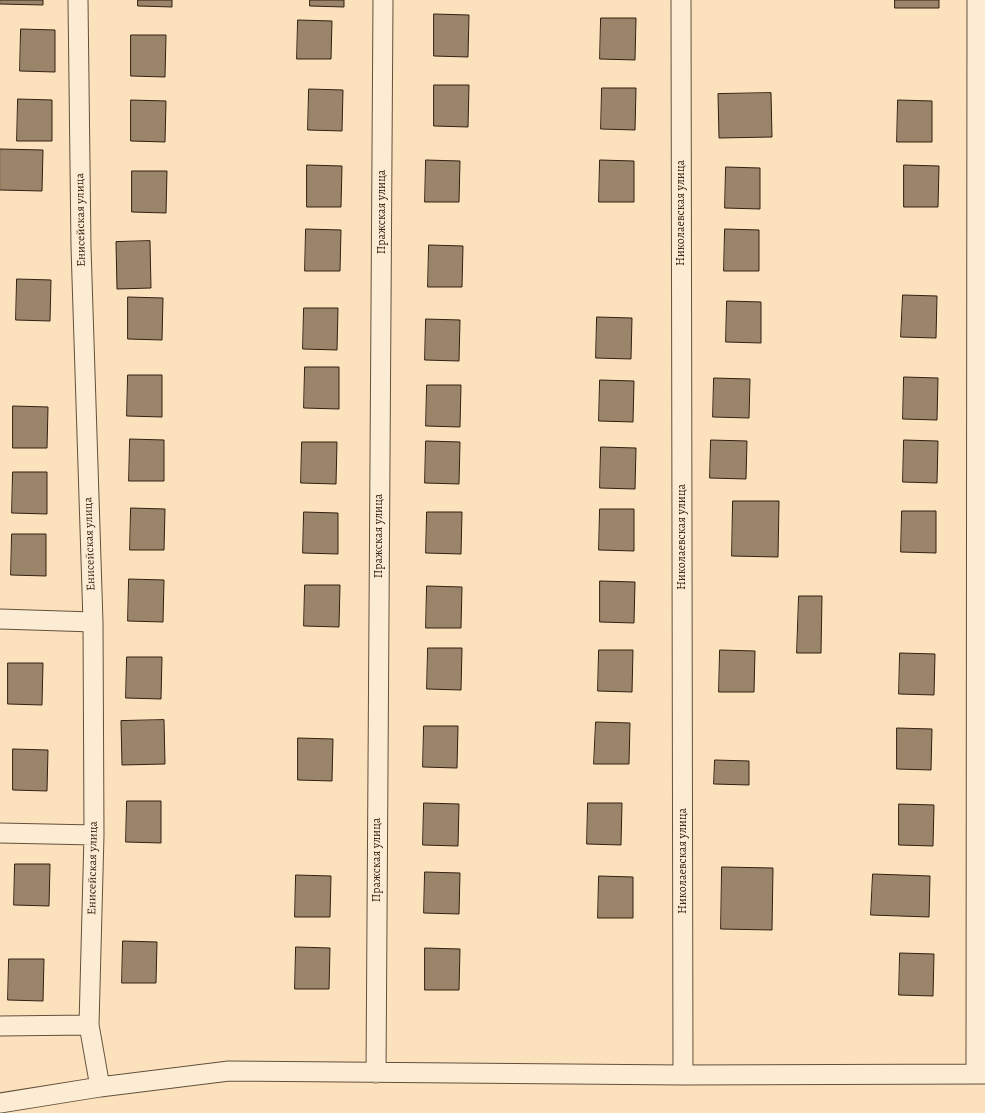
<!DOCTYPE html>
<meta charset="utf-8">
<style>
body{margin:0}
canvas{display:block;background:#fbe2bd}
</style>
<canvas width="985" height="1113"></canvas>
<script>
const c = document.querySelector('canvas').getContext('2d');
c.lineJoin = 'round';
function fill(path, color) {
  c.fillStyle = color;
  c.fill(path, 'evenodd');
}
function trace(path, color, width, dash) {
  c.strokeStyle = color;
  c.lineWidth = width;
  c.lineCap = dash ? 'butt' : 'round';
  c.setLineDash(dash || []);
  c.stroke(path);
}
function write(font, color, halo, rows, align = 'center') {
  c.font = font + ' Alegreya,serif';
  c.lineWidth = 3;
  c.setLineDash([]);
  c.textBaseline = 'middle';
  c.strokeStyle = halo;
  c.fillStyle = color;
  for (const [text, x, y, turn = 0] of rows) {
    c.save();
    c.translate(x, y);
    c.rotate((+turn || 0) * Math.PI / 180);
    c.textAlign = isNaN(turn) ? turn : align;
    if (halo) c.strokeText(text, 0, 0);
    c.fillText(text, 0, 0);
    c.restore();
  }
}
const building = new Path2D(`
 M 0,0 L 43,0 L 43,5 L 0,4 Z
 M 138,0 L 172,0 L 172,7 L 138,6 Z
 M 310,0 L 344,0 L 344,7 L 310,6 Z
 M 895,0 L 939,0 L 939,8 L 895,8 Z
 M 434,14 L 469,15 L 468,57 L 434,56 Z
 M 601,18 L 636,18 L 635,60 L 600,59 Z
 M 298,20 L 332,21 L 331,59 L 297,59 Z
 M 21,29 L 55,30 L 55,72 L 20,71 Z
 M 131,35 L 166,35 L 165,77 L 131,76 Z
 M 434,85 L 469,85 L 468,127 L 434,126 Z
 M 602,88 L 636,88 L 635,130 L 601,129 Z
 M 309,89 L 343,90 L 342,131 L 308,130 Z
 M 771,93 L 772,137 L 719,138 L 718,94 Z
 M 18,99 L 52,100 L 52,141 L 17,141 Z
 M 131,100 L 166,101 L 165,142 L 131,141 Z
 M 898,100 L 932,101 L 932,142 L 897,142 Z
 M 0,149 L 43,150 L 42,191 L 0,190 Z
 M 426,160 L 460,161 L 459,202 L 425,202 Z
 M 600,160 L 634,161 L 634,202 L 599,202 Z
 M 307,165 L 342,166 L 341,207 L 307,207 Z
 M 904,165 L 939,166 L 938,207 L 904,207 Z
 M 726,167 L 760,168 L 760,209 L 725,208 Z
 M 132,171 L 167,171 L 166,213 L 132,212 Z
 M 306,229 L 341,230 L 340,271 L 305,271 Z
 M 725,229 L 759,230 L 759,271 L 724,271 Z
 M 150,241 L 151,288 L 117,289 L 116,242 Z
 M 429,245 L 463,246 L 462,287 L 428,287 Z
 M 17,279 L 51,280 L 50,321 L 16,320 Z
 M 903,295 L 937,296 L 936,338 L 901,337 Z
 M 128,297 L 163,298 L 162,340 L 128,339 Z
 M 727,301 L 761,302 L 761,343 L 726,342 Z
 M 304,308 L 338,308 L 337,350 L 303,349 Z
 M 597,317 L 632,318 L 631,359 L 596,358 Z
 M 426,319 L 460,320 L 459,361 L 425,360 Z
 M 305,367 L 339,367 L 339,409 L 304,408 Z
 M 128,375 L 162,375 L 162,417 L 127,416 Z
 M 904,377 L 938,378 L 937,420 L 903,419 Z
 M 714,378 L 750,379 L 749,418 L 713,417 Z
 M 600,380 L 634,381 L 633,422 L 599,421 Z
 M 427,385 L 461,385 L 460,427 L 426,426 Z
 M 13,406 L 48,407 L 47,448 L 13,448 Z
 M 130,439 L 164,440 L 164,481 L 129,481 Z
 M 711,440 L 747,441 L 746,479 L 710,478 Z
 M 904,440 L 938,441 L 937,483 L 903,482 Z
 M 426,441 L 460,442 L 459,484 L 425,483 Z
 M 302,442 L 337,442 L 336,484 L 301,483 Z
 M 601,447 L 636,448 L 635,489 L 600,488 Z
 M 13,472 L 47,472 L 47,514 L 12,513 Z
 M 733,501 L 779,501 L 778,557 L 732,556 Z
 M 131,508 L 165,509 L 164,550 L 130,550 Z
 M 600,509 L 634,509 L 634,551 L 599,550 Z
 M 902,511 L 936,511 L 936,553 L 901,552 Z
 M 304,512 L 338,513 L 338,554 L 303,553 Z
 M 427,512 L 462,512 L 461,554 L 426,553 Z
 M 12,534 L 46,534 L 46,576 L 11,575 Z
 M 129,579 L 164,580 L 163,622 L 128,621 Z
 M 600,581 L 635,582 L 634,623 L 600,622 Z
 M 305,585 L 340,585 L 339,627 L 304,626 Z
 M 427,586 L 462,587 L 461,628 L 426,628 Z
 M 799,596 L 822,596 L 821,653 L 797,653 Z
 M 428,648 L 462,648 L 461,690 L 427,689 Z
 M 599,650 L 633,650 L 632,692 L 598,691 Z
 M 720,650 L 755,651 L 754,692 L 719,692 Z
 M 900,653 L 935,654 L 934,695 L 899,694 Z
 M 127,657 L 162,657 L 161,699 L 126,698 Z
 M 8,663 L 43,663 L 42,705 L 8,704 Z
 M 164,720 L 165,764 L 122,765 L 121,721 Z
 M 596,722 L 630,723 L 629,764 L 594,764 Z
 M 424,726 L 458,726 L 457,768 L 423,767 Z
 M 897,728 L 932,729 L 931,770 L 897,769 Z
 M 298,738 L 333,739 L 332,781 L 298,780 Z
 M 13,749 L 48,750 L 47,791 L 13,790 Z
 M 715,760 L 749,761 L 749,785 L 714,784 Z
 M 127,801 L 161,801 L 161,843 L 126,842 Z
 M 424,803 L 459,804 L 458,846 L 423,845 Z
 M 588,803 L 622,803 L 621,845 L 587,844 Z
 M 899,804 L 934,805 L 933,846 L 899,845 Z
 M 15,864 L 50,864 L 49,906 L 14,905 Z
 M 722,867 L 773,868 L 772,930 L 721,929 Z
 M 425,872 L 460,873 L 459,914 L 424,913 Z
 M 873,874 L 930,876 L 929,917 L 871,915 Z
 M 296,875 L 331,876 L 330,917 L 295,917 Z
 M 599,876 L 633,877 L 633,918 L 598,918 Z
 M 123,941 L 157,942 L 156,983 L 122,983 Z
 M 296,947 L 330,948 L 329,989 L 295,989 Z
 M 425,948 L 460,949 L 459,990 L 425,990 Z
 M 900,953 L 934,954 L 933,996 L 899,995 Z
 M 9,959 L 44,959 L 43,1001 L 8,1000 Z`);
fill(building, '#9b856a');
trace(building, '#322011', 1);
const minor = new Path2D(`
 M 78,0 L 81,247 L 93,622 L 94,835 L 89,1025 L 100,1087
 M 681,0 L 683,1075
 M 0,619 L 93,622
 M 0,833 L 94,835
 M 0,1026 L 89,1025
 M 376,1073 L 383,0
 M 976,1074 L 977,0
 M 0,1103 L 100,1087 L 229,1071 L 683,1075 L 985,1074`);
trace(minor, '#64503c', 21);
trace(minor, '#fcecd4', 19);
write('12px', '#322011', '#fcecd4', [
 ["Пражская улица",382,212,-90],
 ["Николаевская улица",681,213,-90],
 ["Енисейская улица",81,220,-91],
 ["Пражская улица",379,536,-90],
 ["Николаевская улица",682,537,-90],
 ["Енисейская улица",90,544,-92],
 ["Пражская улица",377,860,-90],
 ["Николаевская улица",683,861,-90],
 ["Енисейская улица",93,868,-89]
]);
</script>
